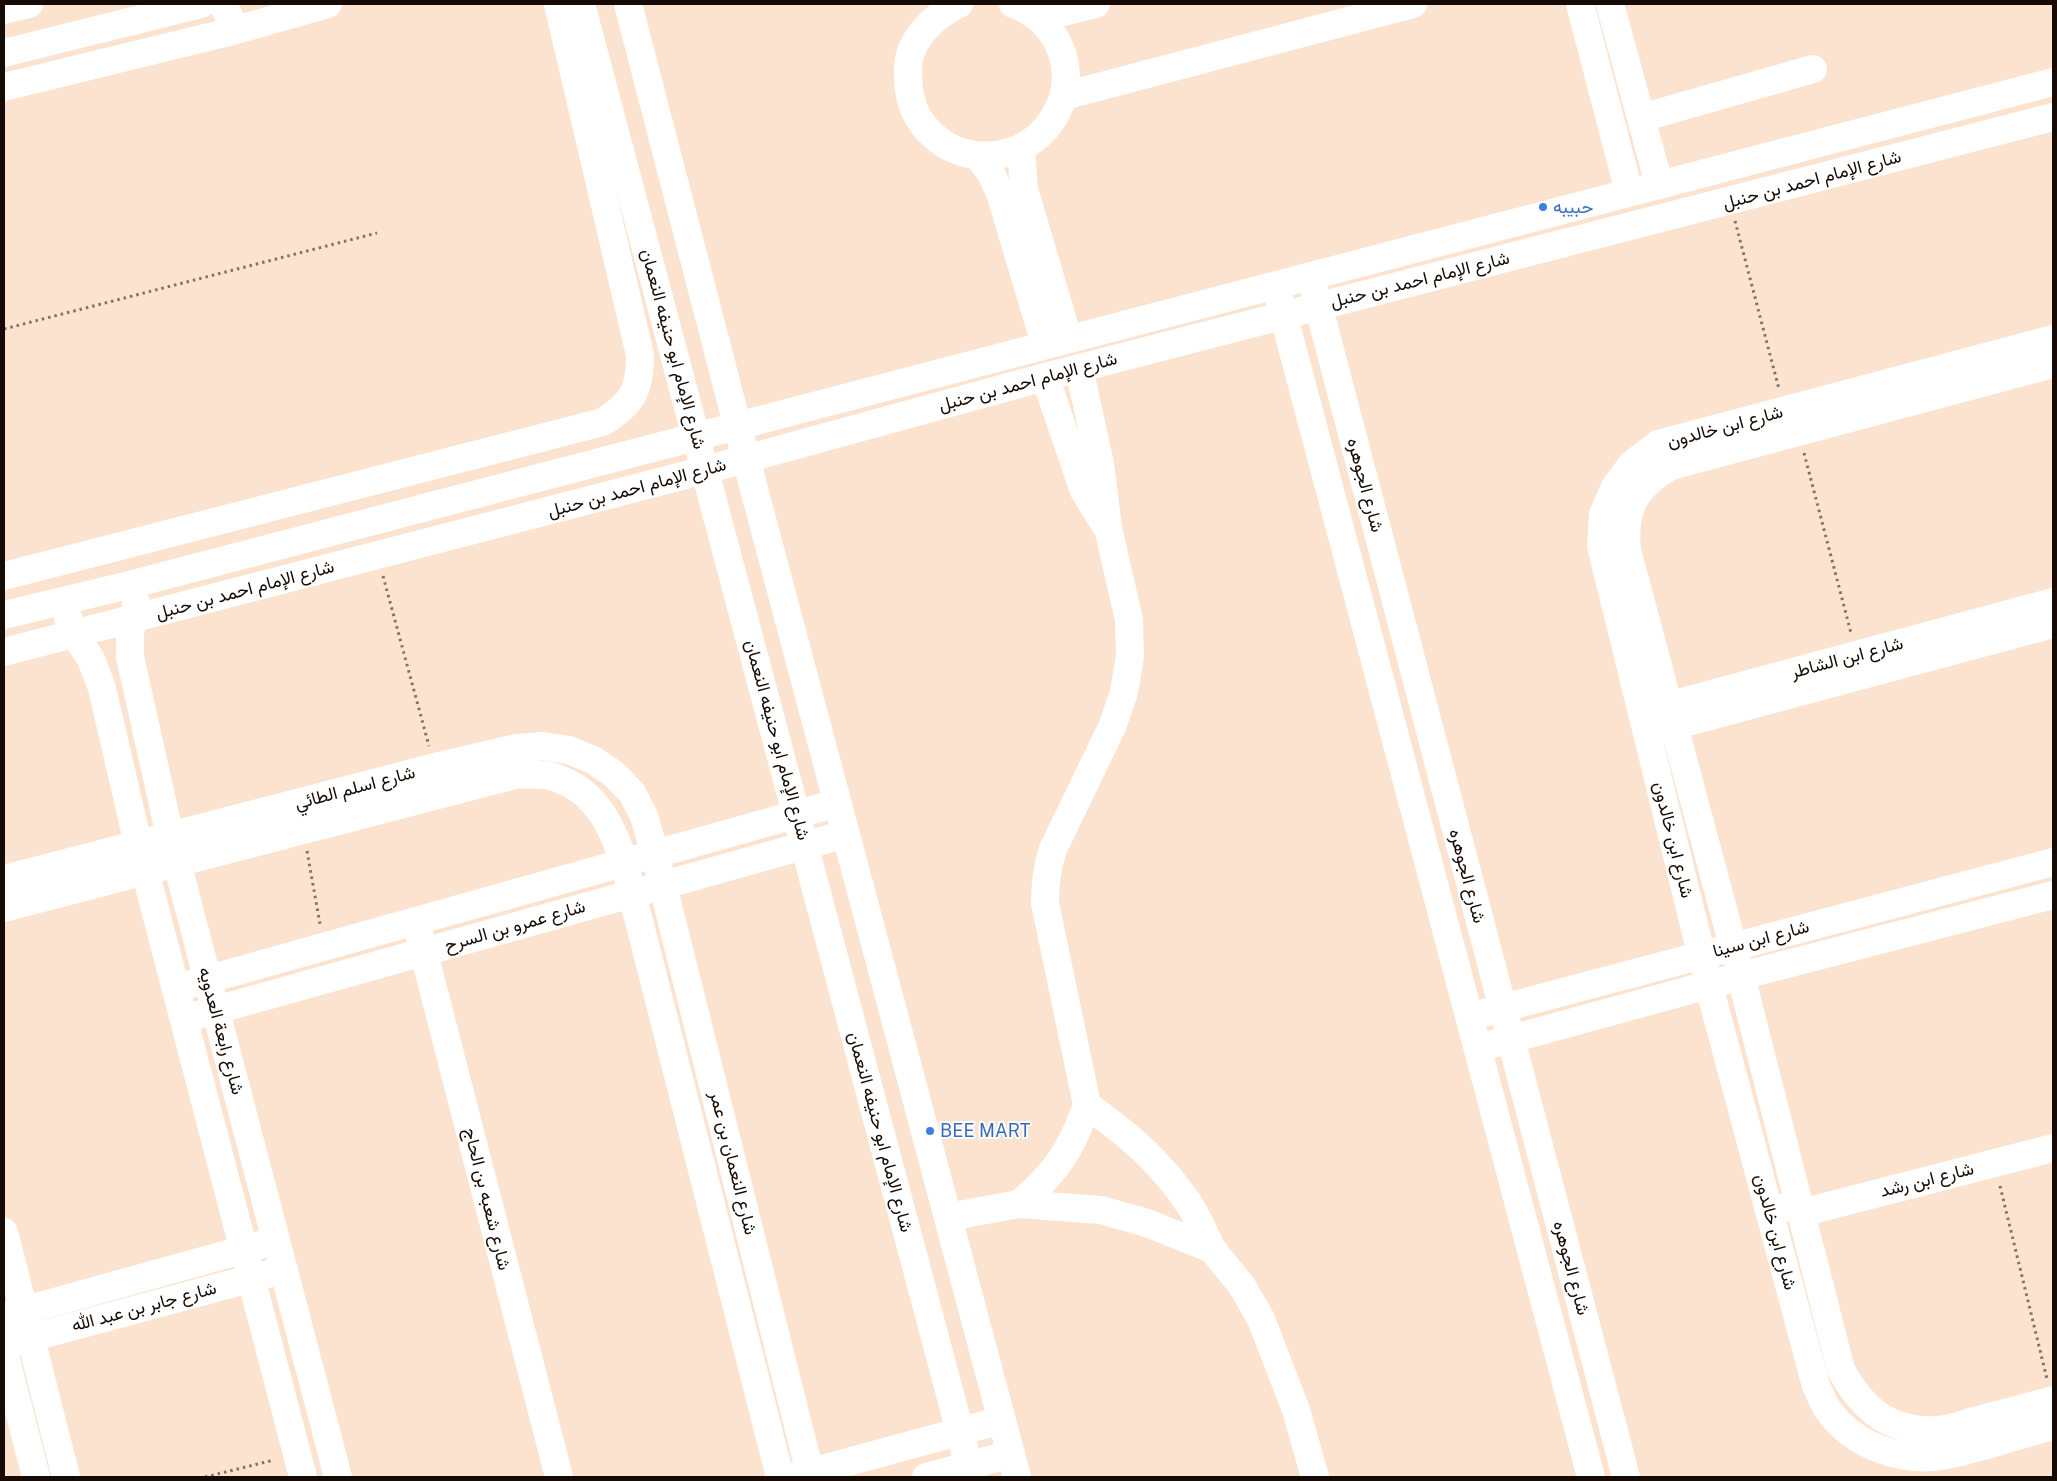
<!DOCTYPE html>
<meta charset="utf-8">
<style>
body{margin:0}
#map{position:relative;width:2057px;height:1481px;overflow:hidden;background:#fce3d0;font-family:"Public Sans",sans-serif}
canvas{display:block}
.frame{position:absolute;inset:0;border:5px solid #150b04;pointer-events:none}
</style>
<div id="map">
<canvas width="2057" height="1481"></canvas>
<div class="frame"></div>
</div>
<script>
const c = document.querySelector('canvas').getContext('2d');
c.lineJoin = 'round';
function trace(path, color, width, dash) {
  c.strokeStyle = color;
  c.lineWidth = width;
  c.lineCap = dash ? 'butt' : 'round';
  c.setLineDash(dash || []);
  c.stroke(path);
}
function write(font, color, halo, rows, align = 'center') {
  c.font = font + ' "Public Sans",Vazirmatn,sans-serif';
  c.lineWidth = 4;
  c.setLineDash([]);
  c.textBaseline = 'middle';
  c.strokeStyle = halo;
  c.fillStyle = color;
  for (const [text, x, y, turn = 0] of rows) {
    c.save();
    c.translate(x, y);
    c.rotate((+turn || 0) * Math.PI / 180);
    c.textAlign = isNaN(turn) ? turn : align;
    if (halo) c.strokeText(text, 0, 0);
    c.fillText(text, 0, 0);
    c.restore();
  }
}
trace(new Path2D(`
 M 1735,221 L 1779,389
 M 4,329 L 377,233
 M 1804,453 L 1851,633
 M 383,576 L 429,746
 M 307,851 L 320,924
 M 2000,1186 L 2047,1379
 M 205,1477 L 274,1460`), '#827164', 3, [2.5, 4]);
trace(new Path2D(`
 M 222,4 L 230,18 L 229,32
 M 581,4 L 972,1477
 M 628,4 L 746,459 L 1017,1477
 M 959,4 C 933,16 906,42 908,73 C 908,89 910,104 918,117 C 924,128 934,137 944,144 C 987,170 1042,151 1060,105 C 1067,88 1068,71 1062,53 C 1054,30 1037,12 1013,4
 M 1580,4 L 1629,192
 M 1610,4 L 1659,184
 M 4,10 L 29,4
 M 1040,18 L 1096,4
 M 4,53 L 201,4
 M 4,87 L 229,32 L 328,4
 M 1064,96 L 1413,4
 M 1641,118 L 1813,69
 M 1021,149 L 1024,189 L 1068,338
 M 979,157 L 992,175 L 1001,196 L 1045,344
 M 1314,289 L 1626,1477
 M 1279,298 L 1591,1477
 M 2053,339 L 1658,444 L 1632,464 L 1615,487 L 1603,514 L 1601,546 L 1709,986 L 1816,1386 C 1820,1394 1823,1402 1828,1410 C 1854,1446 1903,1464 1947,1455 C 1982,1448 2018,1435 2053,1426
 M 2053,364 L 1671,466 C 1635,487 1623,508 1627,550 L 1741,976 L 1841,1370 C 1863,1410 1891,1433 1938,1430 C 1952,1429 1966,1423 1979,1420 C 2004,1413 2029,1407 2053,1400
 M 1045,377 L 1084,491 L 1105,525
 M 4,576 L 603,422 C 633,403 640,390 640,355 L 558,4
 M 136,603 L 136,611 L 130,632 L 130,657 L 170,836 L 338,1477
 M 4,615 L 125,586 L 2053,82
 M 68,618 L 74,634 L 91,659 L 102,688 L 138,844 L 303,1477
 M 4,652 L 705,470 L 1045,377 L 2053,117
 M 1652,710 L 2053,602
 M 1658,730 L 2053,624
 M 4,879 L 435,767 L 517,748 L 543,746 L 569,750 L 593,760 L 614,774 L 632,793 L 644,816 L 655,854 L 810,1473
 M 4,908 L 519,774 C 529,775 541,774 550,776 C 594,788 611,823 624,862 L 780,1477
 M 419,934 L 559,1477
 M 191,984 L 837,803
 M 1484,1013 L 2053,862
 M 198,1015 L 846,834
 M 1493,1044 L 1741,976 L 2053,895
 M 1087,1105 C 1130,1136 1159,1160 1189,1204 C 1198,1218 1205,1234 1212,1249
 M 1019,1204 C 1056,1173 1071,1150 1087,1105 L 1045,903 C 1045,883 1047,867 1053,849 L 1112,727 L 1124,692 L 1130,656 L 1129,620 L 1108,528 L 1100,464 L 1079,368
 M 1784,1207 L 1796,1209 L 1801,1213 L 2053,1148
 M 948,1217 L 1019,1204 L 1101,1210 L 1147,1223 L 1212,1249 L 1242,1286 L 1261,1319 L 1296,1410 L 1315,1477
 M 4,1232 L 66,1477
 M 4,1316 L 260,1245
 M 4,1345 L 268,1274
 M 4,1352 L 36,1477
 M 793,1477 L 1002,1420
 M 926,1477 L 1011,1454`), '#fff', 28);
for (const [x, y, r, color] of [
 [1543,207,5,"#3f7fe0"],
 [930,1131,5,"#3f7fe0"]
]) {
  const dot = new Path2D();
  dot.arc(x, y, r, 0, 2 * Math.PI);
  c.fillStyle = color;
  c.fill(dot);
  trace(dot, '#fff', 2);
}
write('18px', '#150b04', '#fff', [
 ["شارع الإمام احمد بن حنبل",1812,180,-15],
 ["شارع الإمام احمد بن حنبل",1420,280,-14],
 ["شارع الإمام ابو حنيفه النعمان",673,349,75],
 ["شارع الإمام احمد بن حنبل",1028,382,-15],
 ["شارع ابن خالدون",1725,427,-15],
 ["شارع الجوهره",1365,485,75],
 ["شارع الإمام احمد بن حنبل",637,488,-15],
 ["شارع الإمام احمد بن حنبل",245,590,-15],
 ["شارع ابن الشاطر",1847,658,-15],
 ["شارع الإمام ابو حنيفه النعمان",777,740,75],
 ["شارع اسلم الطائي",355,788,-15],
 ["شارع ابن خالدون",1673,840,76],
 ["شارع الجوهره",1467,876,75],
 ["شارع عمرو بن السرح",515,926,-16],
 ["شارع ابن سينا",1761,939,-15],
 ["شارع رابعة العدويه",221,1031,75],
 ["شارع الإمام ابو حنيفه النعمان",880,1132,75],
 ["شارع النعمان بن عمر",733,1163,76],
 ["شارع ابن رشد",1927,1180,-14],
 ["شارع شعبه بن الحاج",487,1199,76],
 ["شارع ابن خالدون",1775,1232,75],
 ["شارع الجوهره",1571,1268,75],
 ["شارع جابر بن عبد الله",144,1307,-15]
]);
write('18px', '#366cbe', '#fff', [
 ["حبيبه",1553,207],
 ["BEE MART",940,1131]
], 'left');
</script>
